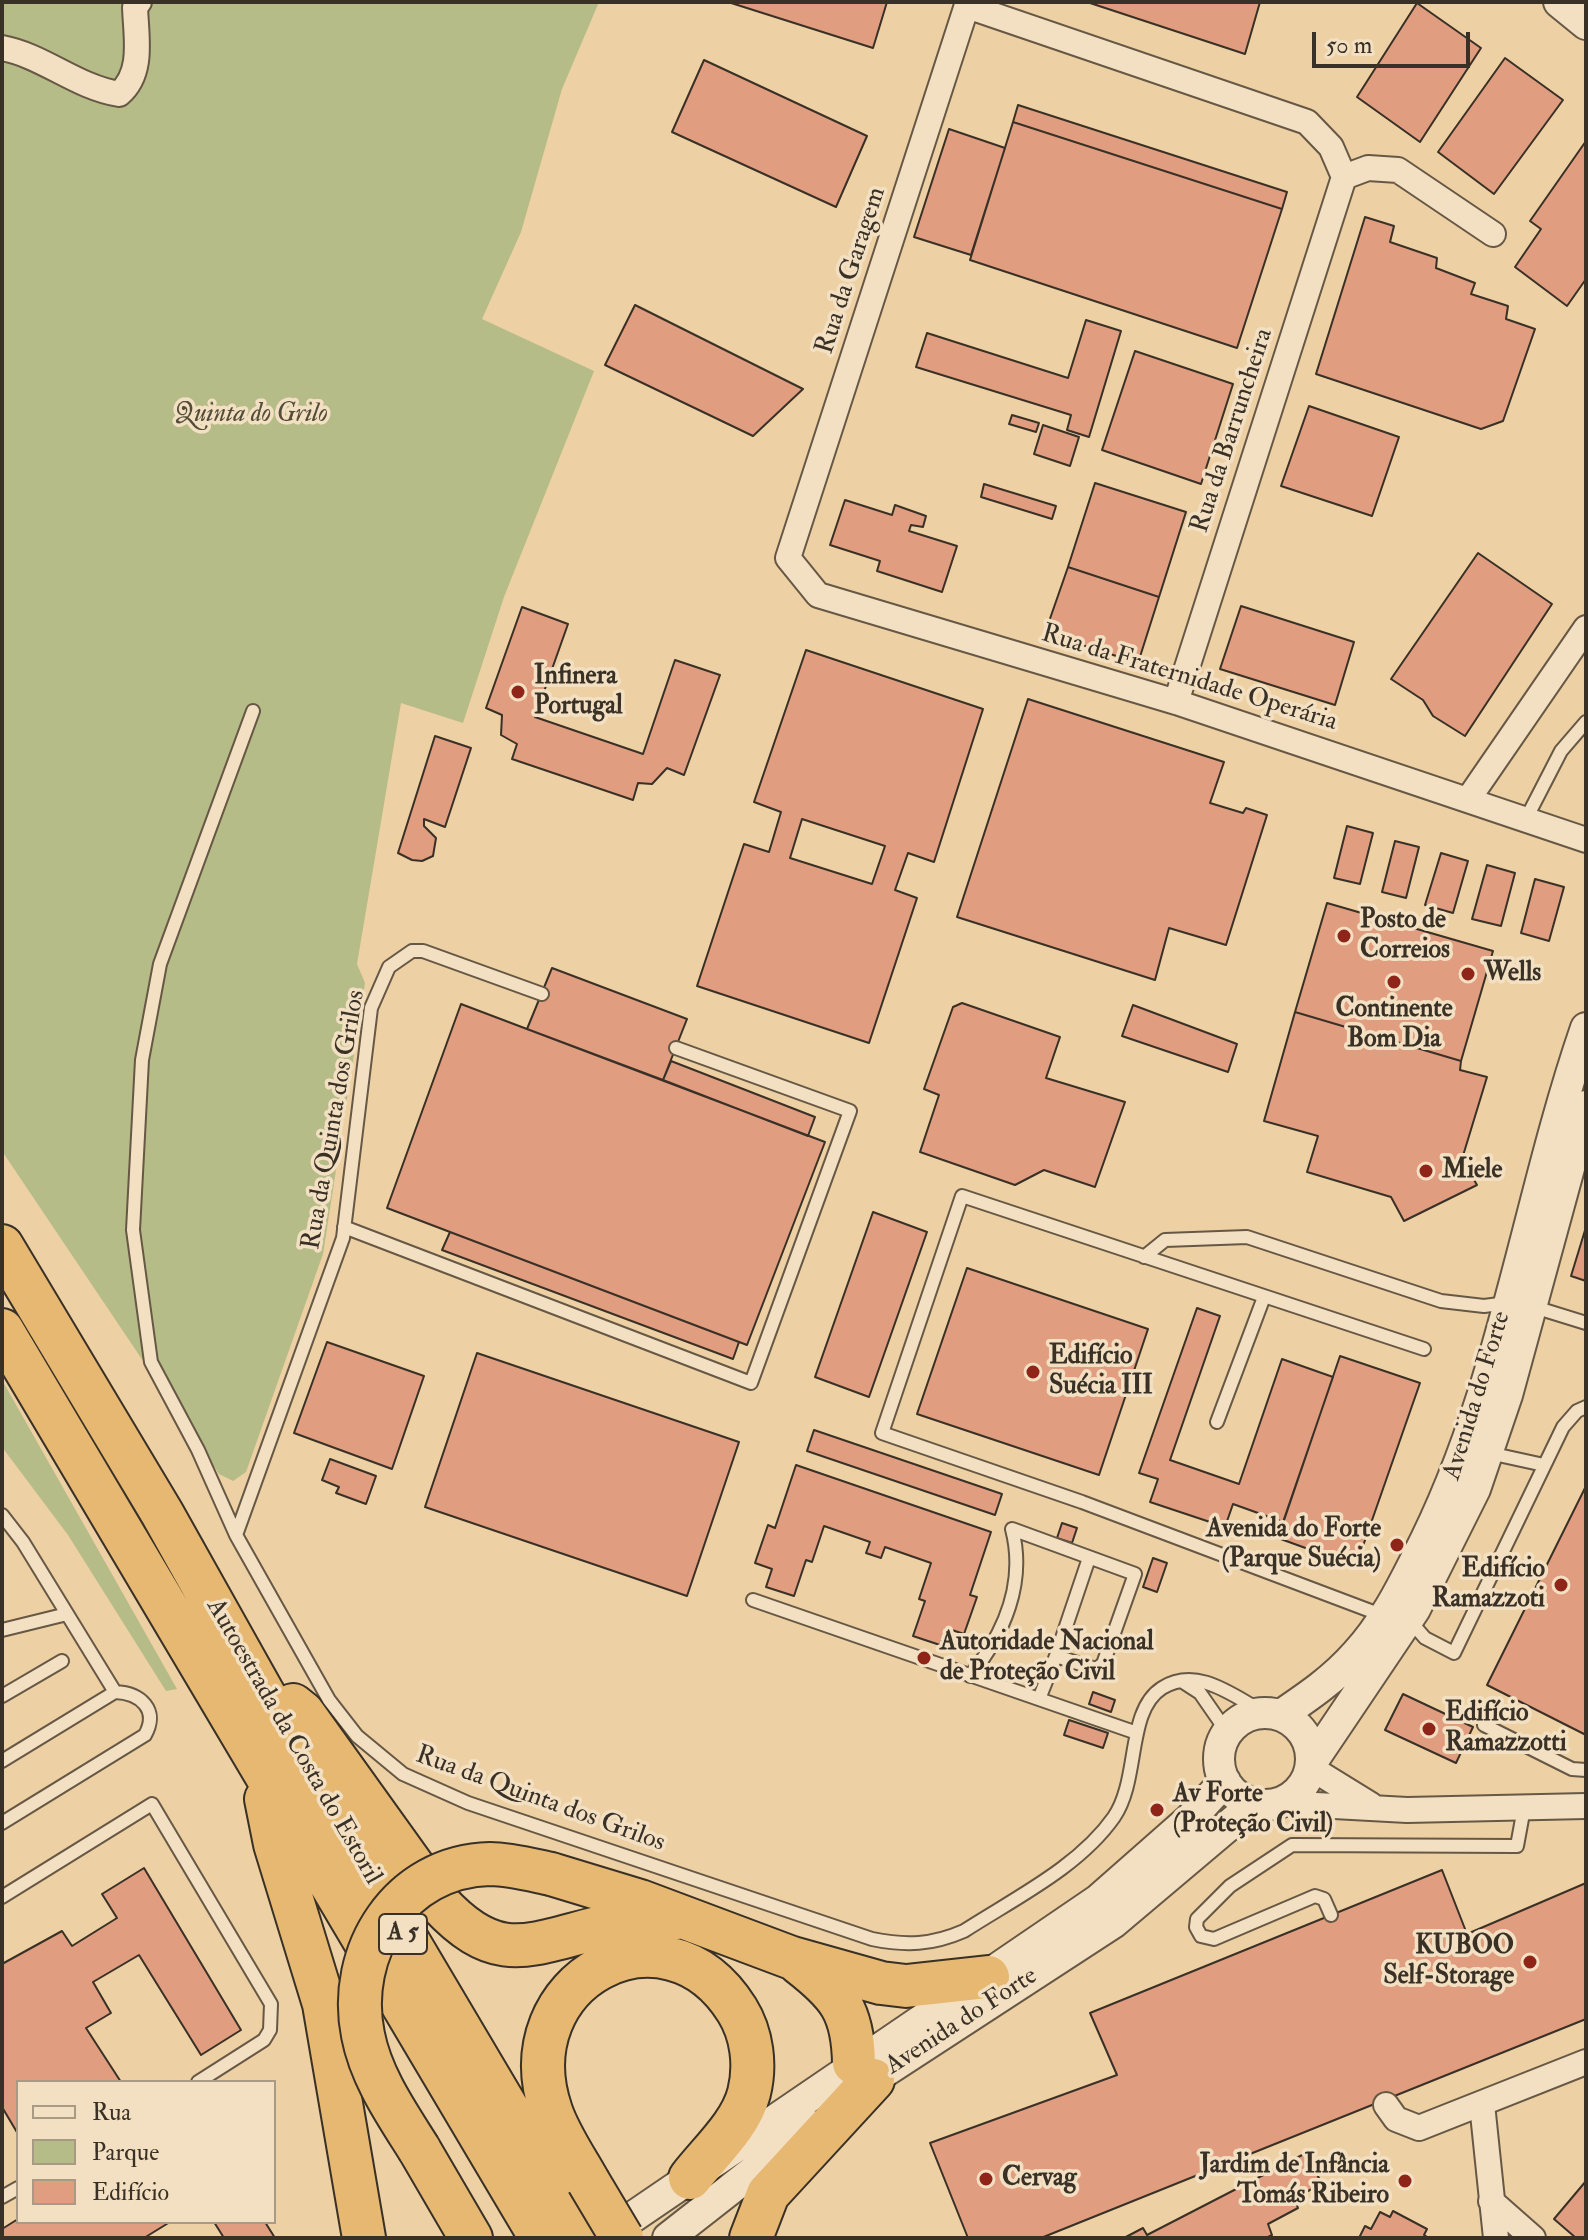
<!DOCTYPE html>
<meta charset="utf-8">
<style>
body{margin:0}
#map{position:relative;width:1588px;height:2240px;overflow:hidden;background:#edd0a3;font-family:"IM FELL Double Pica",serif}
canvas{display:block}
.frame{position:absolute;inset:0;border:4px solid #393026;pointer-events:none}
.legend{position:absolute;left:16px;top:2080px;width:260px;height:144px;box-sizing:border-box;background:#f3e0c3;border:2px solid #a99a84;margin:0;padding:10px 14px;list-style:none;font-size:24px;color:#393026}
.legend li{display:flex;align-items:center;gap:16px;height:40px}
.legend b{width:40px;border:2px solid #a99a84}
.scale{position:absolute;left:1312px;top:32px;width:158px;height:36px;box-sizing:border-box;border:4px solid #393026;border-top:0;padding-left:10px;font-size:24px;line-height:28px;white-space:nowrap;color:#393026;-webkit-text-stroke:6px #f3e0c3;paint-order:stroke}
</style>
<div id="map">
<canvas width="1588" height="2240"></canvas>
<div class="frame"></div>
<ul class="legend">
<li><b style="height:10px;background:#f3e0c3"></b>Rua</li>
<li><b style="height:22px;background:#b6bc87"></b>Parque</li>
<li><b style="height:22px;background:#e09d80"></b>Edifício</li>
</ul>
<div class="scale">50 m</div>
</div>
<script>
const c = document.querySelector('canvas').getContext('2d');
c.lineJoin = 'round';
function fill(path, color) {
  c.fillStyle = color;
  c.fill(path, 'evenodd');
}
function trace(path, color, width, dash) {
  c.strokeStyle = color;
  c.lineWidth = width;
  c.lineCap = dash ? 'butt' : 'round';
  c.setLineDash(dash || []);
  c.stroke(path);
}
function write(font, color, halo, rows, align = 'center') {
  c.font = font + ' "IM FELL Double Pica",serif';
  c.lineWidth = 7;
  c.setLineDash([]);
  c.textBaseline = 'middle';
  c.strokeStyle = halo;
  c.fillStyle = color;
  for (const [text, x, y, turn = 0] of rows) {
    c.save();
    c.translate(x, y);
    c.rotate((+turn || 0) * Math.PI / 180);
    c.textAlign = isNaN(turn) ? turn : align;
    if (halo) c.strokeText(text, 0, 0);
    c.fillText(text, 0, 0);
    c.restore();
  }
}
fill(new Path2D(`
 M 2,2 L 599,2 L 562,89 L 521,232 L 482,319 L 594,371 L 504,597 L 463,723 L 401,703 L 357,964 L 365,983 L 323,1254 L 246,1472 L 233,1481 L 219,1474 L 2,1151 Z
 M 2,1380 L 177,1689 L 166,1691 L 68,1535 L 2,1447 Z`), '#b6bc87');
const building = new Path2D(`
 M 728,2 L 887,2 L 873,48 Z
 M 1087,2 L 1260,2 L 1245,54 Z
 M 1417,3 L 1481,48 L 1420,142 L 1357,97 Z
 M 1505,58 L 1563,100 L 1494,194 L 1438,152 Z
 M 704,60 L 867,136 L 836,207 L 672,132 Z
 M 1018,105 L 1287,192 L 1282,209 L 1013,122 Z
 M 1013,122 L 1282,209 L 1237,348 L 970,260 Z
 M 949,129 L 1005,148 L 971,255 L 914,237 Z
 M 1586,141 L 1586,279 L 1567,306 L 1515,267 L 1541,229 L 1530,221 Z
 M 1365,217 L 1394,226 L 1390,242 L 1437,258 L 1436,268 L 1475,283 L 1471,294 L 1508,306 L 1506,319 L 1535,329 L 1503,421 L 1481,429 L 1316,374 Z
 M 635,305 L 803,389 L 753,436 L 605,365 Z
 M 1086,320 L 1121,331 L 1089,437 L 1067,430 L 1071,415 L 916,367 L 927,333 L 1068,378 Z
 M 1135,351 L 1233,384 L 1201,484 L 1102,450 Z
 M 1309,406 L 1399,437 L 1372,516 L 1281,486 Z
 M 1012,415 L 1039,423 L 1036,432 L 1009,424 Z
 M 1043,425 L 1079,437 L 1070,466 L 1034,454 Z
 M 1095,483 L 1186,512 L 1159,597 L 1068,567 Z
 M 984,484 L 1056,506 L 1052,519 L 981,497 Z
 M 845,500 L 892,515 L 895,505 L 926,516 L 923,527 L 911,525 L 909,531 L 957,546 L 942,592 L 877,571 L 880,561 L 830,545 Z
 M 1478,553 L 1552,604 L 1465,736 L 1433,716 L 1423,700 L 1391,679 Z
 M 1068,567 L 1159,597 L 1138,663 L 1045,633 Z
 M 1241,606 L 1354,642 L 1335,705 L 1220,669 Z
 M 522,607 L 568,624 L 535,717 L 643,754 L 675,660 L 720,675 L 684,775 L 667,768 L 652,784 L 638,783 L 633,800 L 512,759 L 517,744 L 501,735 L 502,715 L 486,708 Z
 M 806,650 L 983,709 L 934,862 L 908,853 L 895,890 L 917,898 L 869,1043 L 697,986 L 744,844 L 769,852 L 781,812 L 754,802 ZM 802,819 L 885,846 L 872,884 L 790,858 Z
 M 1028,699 L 1224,762 L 1210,803 L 1243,813 L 1246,808 L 1267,815 L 1226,945 L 1169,928 L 1155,980 L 957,917 Z
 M 435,736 L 471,748 L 445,827 L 424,819 L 424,826 L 436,838 L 433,856 L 422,861 L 412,860 L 398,853 Z
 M 1347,826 L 1373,833 L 1360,884 L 1334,878 Z
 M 1395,841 L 1419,847 L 1406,898 L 1382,892 Z
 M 1441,853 L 1468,861 L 1453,913 L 1425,905 Z
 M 1487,865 L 1515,873 L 1501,926 L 1472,919 Z
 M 1535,879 L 1564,887 L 1549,941 L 1521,933 Z
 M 1327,903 L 1493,951 L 1461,1061 L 1295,1012 Z
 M 552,968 L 687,1019 L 663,1080 L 527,1029 Z
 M 962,1003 L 1060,1037 L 1046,1078 L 1125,1102 L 1095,1187 L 1044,1170 L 1015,1185 L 920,1152 L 939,1095 L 924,1089 L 953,1007 Z
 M 461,1004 L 825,1142 L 747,1345 L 387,1208 Z
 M 1133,1005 L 1237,1044 L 1228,1072 L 1122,1036 Z
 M 1295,1012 L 1461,1061 L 1460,1070 L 1487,1077 L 1462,1159 L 1477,1185 L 1404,1221 L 1391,1197 L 1307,1172 L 1318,1136 L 1264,1121 Z
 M 671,1061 L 815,1117 L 808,1136 L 663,1080 Z
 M 873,1212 L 927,1232 L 869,1397 L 815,1377 Z
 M 1586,1227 L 1586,1281 L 1571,1276 Z
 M 450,1232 L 739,1342 L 733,1359 L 442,1250 Z
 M 967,1268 L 1148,1329 L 1099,1475 L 917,1414 Z
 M 1197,1308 L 1220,1316 L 1170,1460 L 1239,1484 L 1282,1359 L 1333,1377 L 1283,1522 L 1233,1504 L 1225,1527 L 1150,1502 L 1158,1479 L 1139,1473 Z
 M 327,1342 L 424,1376 L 392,1469 L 294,1433 Z
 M 477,1353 L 739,1442 L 687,1596 L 425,1507 Z
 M 1340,1356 L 1420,1383 L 1356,1566 L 1330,1557 L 1311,1566 L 1311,1550 L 1278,1538 Z
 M 814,1430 L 1002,1494 L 995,1515 L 807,1451 Z
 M 330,1459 L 376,1476 L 366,1504 L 336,1493 L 339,1487 L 322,1480 Z
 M 796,1465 L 991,1532 L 970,1595 L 977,1597 L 964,1634 L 946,1628 L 940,1645 L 913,1636 L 925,1601 L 919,1599 L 931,1563 L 885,1547 L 881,1558 L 866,1553 L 870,1542 L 824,1526 L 812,1562 L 806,1560 L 794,1596 L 766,1587 L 772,1569 L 755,1563 L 768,1525 L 775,1528 Z
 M 1586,1486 L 1586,1735 L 1487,1685 Z
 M 1062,1523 L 1077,1528 L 1072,1543 L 1057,1538 Z
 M 1153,1558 L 1167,1563 L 1157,1592 L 1143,1587 Z
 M 1093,1692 L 1115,1700 L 1111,1712 L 1089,1704 Z
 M 1403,1694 L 1473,1727 L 1456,1763 L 1385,1730 Z
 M 1069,1720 L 1108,1733 L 1103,1748 L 1064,1735 Z
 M 144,1868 L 241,2030 L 201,2055 L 139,1955 L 93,1982 L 111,2013 L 86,2028 L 121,2082 L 18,2082 L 18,2134 L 2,2107 L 2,1964 L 62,1931 L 72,1946 L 117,1918 L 102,1894 Z
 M 1442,1870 L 1467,1934 L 1586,1883 L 1586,2019 L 1041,2238 L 968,2238 L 930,2143 L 1117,2075 L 1090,2013 Z
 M 1306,2153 L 1322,2184 L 1294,2198 L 1298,2208 L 1268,2224 L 1272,2235 L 1266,2238 L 1124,2238 L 1143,2228 L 1147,2235 Z
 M 1586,2181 L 1586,2238 L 1576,2238 L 1554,2219 Z
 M 1393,2211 L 1427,2229 L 1424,2235 L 1429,2238 L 1359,2238 L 1365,2226 L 1371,2229 L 1380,2212 L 1390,2217 Z
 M 18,2219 L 18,2222 L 170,2222 L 144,2238 L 2,2238 L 2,2229 Z
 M 214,2222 L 265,2222 L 275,2238 L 224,2238 Z`);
fill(building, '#e09d80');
trace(building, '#393026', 2);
const service = new Path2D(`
 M 1526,819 L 1561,751 L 1586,722
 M 542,994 L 423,951 L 412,951 L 389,967 L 371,1008 L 343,1238 L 236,1535 L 329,1700 L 357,1736 L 403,1774 L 468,1803 L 872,1939 C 906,1946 932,1945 964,1931 C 1015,1898 1079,1867 1114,1817 C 1140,1779 1126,1711 1162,1688 C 1197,1666 1232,1695 1263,1712
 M 344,1227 L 751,1383 L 850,1111 L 676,1048
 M 1144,1257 L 1165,1240 L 1247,1237 L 1441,1301 L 1484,1306 L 1507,1303
 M 1531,1306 L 1586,1323
 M 1217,1422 L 1264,1297
 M 1489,1453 L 1544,1465
 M 2,1515 L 23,1542 L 115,1692 L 2,1761
 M 236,1535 L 198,1450 L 151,1362 L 133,1230 L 142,1060 L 160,964 L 253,711
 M 753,1600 L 1137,1733
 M 1384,1616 L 1082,1502 L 882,1433 L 962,1196 L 1424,1349
 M 1410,1621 L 1425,1638 L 1454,1653 L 1563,1427 L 1577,1411 L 1586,1407
 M 2,1630 L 67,1614
 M 1056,1656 L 1089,1558
 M 970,1676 C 1004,1634 1026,1583 1012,1529 L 1135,1574 L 1103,1664 L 1096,1669 L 1056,1656 L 1039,1699
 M 1183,1682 L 1200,1693 L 1227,1732
 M 2,1696 L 62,1661
 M 1484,1725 L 1572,1769 L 1586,1770
 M 2,1823 L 145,1735 C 159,1710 141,1693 115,1692
 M 2,1897 L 152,1804 L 271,2004 L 270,2030 L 264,2040 L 198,2082
 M 1331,1915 L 1324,1899 L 1315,1896 L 1214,1939 L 1201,1936 L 1196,1927 L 1197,1919 L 1230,1886 L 1292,1845 L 1517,1846 L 1524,1808
 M 2,2197 L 18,2188`);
const minor = new Path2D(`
 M 968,2 L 788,558 L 818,595 L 1176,702 L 1586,840
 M 967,6 L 1307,122 L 1331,147 L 1344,177
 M 2,48 C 44,56 76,87 119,94 C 144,73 136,37 135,7 L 139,2
 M 1344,177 L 1368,168 L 1398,170 L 1493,234
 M 1176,702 L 1344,177
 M 1469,798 L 1586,628
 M 1311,1768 L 1371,1805
 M 1279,1803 L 1407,1810 L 1586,1806
 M 1482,2104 L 1496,2238
 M 1386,2105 L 1396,2119 L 1419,2128 L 1586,2062
 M 1491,2201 L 1533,2238`);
const tertiary = new Path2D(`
 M 1559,2 L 1586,24
 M1219 1759a46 46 0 1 1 92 0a46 46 0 1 1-92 0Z
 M 1281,1715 C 1309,1696 1334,1679 1356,1654 C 1382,1626 1400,1591 1417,1557 C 1503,1392 1526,1202 1586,1028
 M 1312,1762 L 1415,1609 L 1475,1489 L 1507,1395 L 1586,1106
 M 855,2091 L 1113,1923 L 1254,1804
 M 602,2238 L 1098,1900 L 1190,1819 L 1225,1781
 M 668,2238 L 811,2126`);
const motorway = new Path2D(`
 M 2,1246 L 162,1513 L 296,1752 L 584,2238
 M 2,1330 L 541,2238
 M 293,1705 L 303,1713 L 440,1904 C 497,1965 528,1945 598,1928 C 624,1922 651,1921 678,1918
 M 266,1799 L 275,1844 L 324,2004 L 364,2238
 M 551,1874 L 640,1901 L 792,1958 L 881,1983 L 906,1986 L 988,1977
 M 799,1963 C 839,1994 853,2011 854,2063
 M 419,2149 L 471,2238
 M 588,2181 C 575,2158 559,2135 551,2111 C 506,1980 665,1895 737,2010 C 752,2034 756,2065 749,2093 C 741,2125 710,2152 690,2178
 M 751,2238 L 768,2194 L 873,2080`);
trace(service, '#665845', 16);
trace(minor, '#665845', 28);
trace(tertiary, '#665845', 34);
trace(motorway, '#393026', 46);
trace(new Path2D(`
 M 184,2 L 191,2`), '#393026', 4, [2, 4]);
trace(service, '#f3e0c3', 12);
trace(minor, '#f3e0c3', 24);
trace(tertiary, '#f3e0c3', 30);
trace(motorway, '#e6b872', 42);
const motorwayBridge = new Path2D(`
 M 419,2149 C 397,2114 371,2077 363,2035 C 346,1952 400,1866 490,1864 C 510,1864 532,1870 551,1874
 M 588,2181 L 622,2238`);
trace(motorwayBridge, '#393026', 46, []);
trace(motorwayBridge, '#e6b872', 42);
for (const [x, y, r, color] of [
 [518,692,8,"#8f2418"],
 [1344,936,8,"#8f2418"],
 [1468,974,8,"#8f2418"],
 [1394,982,8,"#8f2418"],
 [1426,1171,8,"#8f2418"],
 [1033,1372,8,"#8f2418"],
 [1397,1545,8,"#8f2418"],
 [1561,1585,8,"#8f2418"],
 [924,1658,8,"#8f2418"],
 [1429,1729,8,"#8f2418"],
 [1157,1810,8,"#8f2418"],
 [1530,1962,8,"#8f2418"],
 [986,2179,8,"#8f2418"],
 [1405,2181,8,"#8f2418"]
]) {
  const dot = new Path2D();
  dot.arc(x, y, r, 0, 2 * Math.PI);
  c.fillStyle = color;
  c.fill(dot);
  trace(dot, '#f3e0c3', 3);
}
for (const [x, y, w] of [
 [403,1934,48]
]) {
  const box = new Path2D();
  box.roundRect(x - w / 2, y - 20, w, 40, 6);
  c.fillStyle = '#f3e0c3';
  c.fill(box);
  trace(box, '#393026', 2);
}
write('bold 24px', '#393026', null, [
 ["A 5",403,1934]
]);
write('26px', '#393026', '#f3e0c3', [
 ["Rua da Garagem",852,271,-72],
 ["Rua da Barruncheira",1233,431,-72],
 ["Rua da Fraternidade Operária",1189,679,17],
 ["Rua da Quinta dos Grilos",335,1120,-80],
 ["Avenida do Forte",1478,1396,-73],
 ["Autoestrada da Costa do Estoril",293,1742,60],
 ["Rua da Quinta dos Grilos",540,1800,20],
 ["Avenida do Forte",962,2022,-33]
]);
write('italic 26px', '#524c39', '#f3e0c3', [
 ["Quinta do Grilo",251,415]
]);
write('bold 26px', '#393026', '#f3e0c3', [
 ["Infinera",534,677],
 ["Portugal",534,707],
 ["Posto de",1360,921],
 ["Correios",1360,951],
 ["Wells",1484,974],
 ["Continente",1394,1010,"center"],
 ["Bom Dia",1394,1040,"center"],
 ["Miele",1442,1171],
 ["Edifício",1049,1357],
 ["Suécia III",1049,1387],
 ["Avenida do Forte",1381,1530,"right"],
 ["(Parque Suécia)",1381,1560,"right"],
 ["Edifício",1545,1570,"right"],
 ["Ramazzoti",1545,1600,"right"],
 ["Autoridade Nacional",940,1643],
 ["de Proteção Civil",940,1673],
 ["Edifício",1445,1714],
 ["Ramazzotti",1445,1744],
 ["Av Forte",1173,1795],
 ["(Proteção Civil)",1173,1825],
 ["KUBOO",1514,1947,"right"],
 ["Self-Storage",1514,1977,"right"],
 ["Jardim de Infância",1389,2166,"right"],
 ["Tomás Ribeiro",1389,2196,"right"],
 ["Cervag",1002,2179]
], 'left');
</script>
